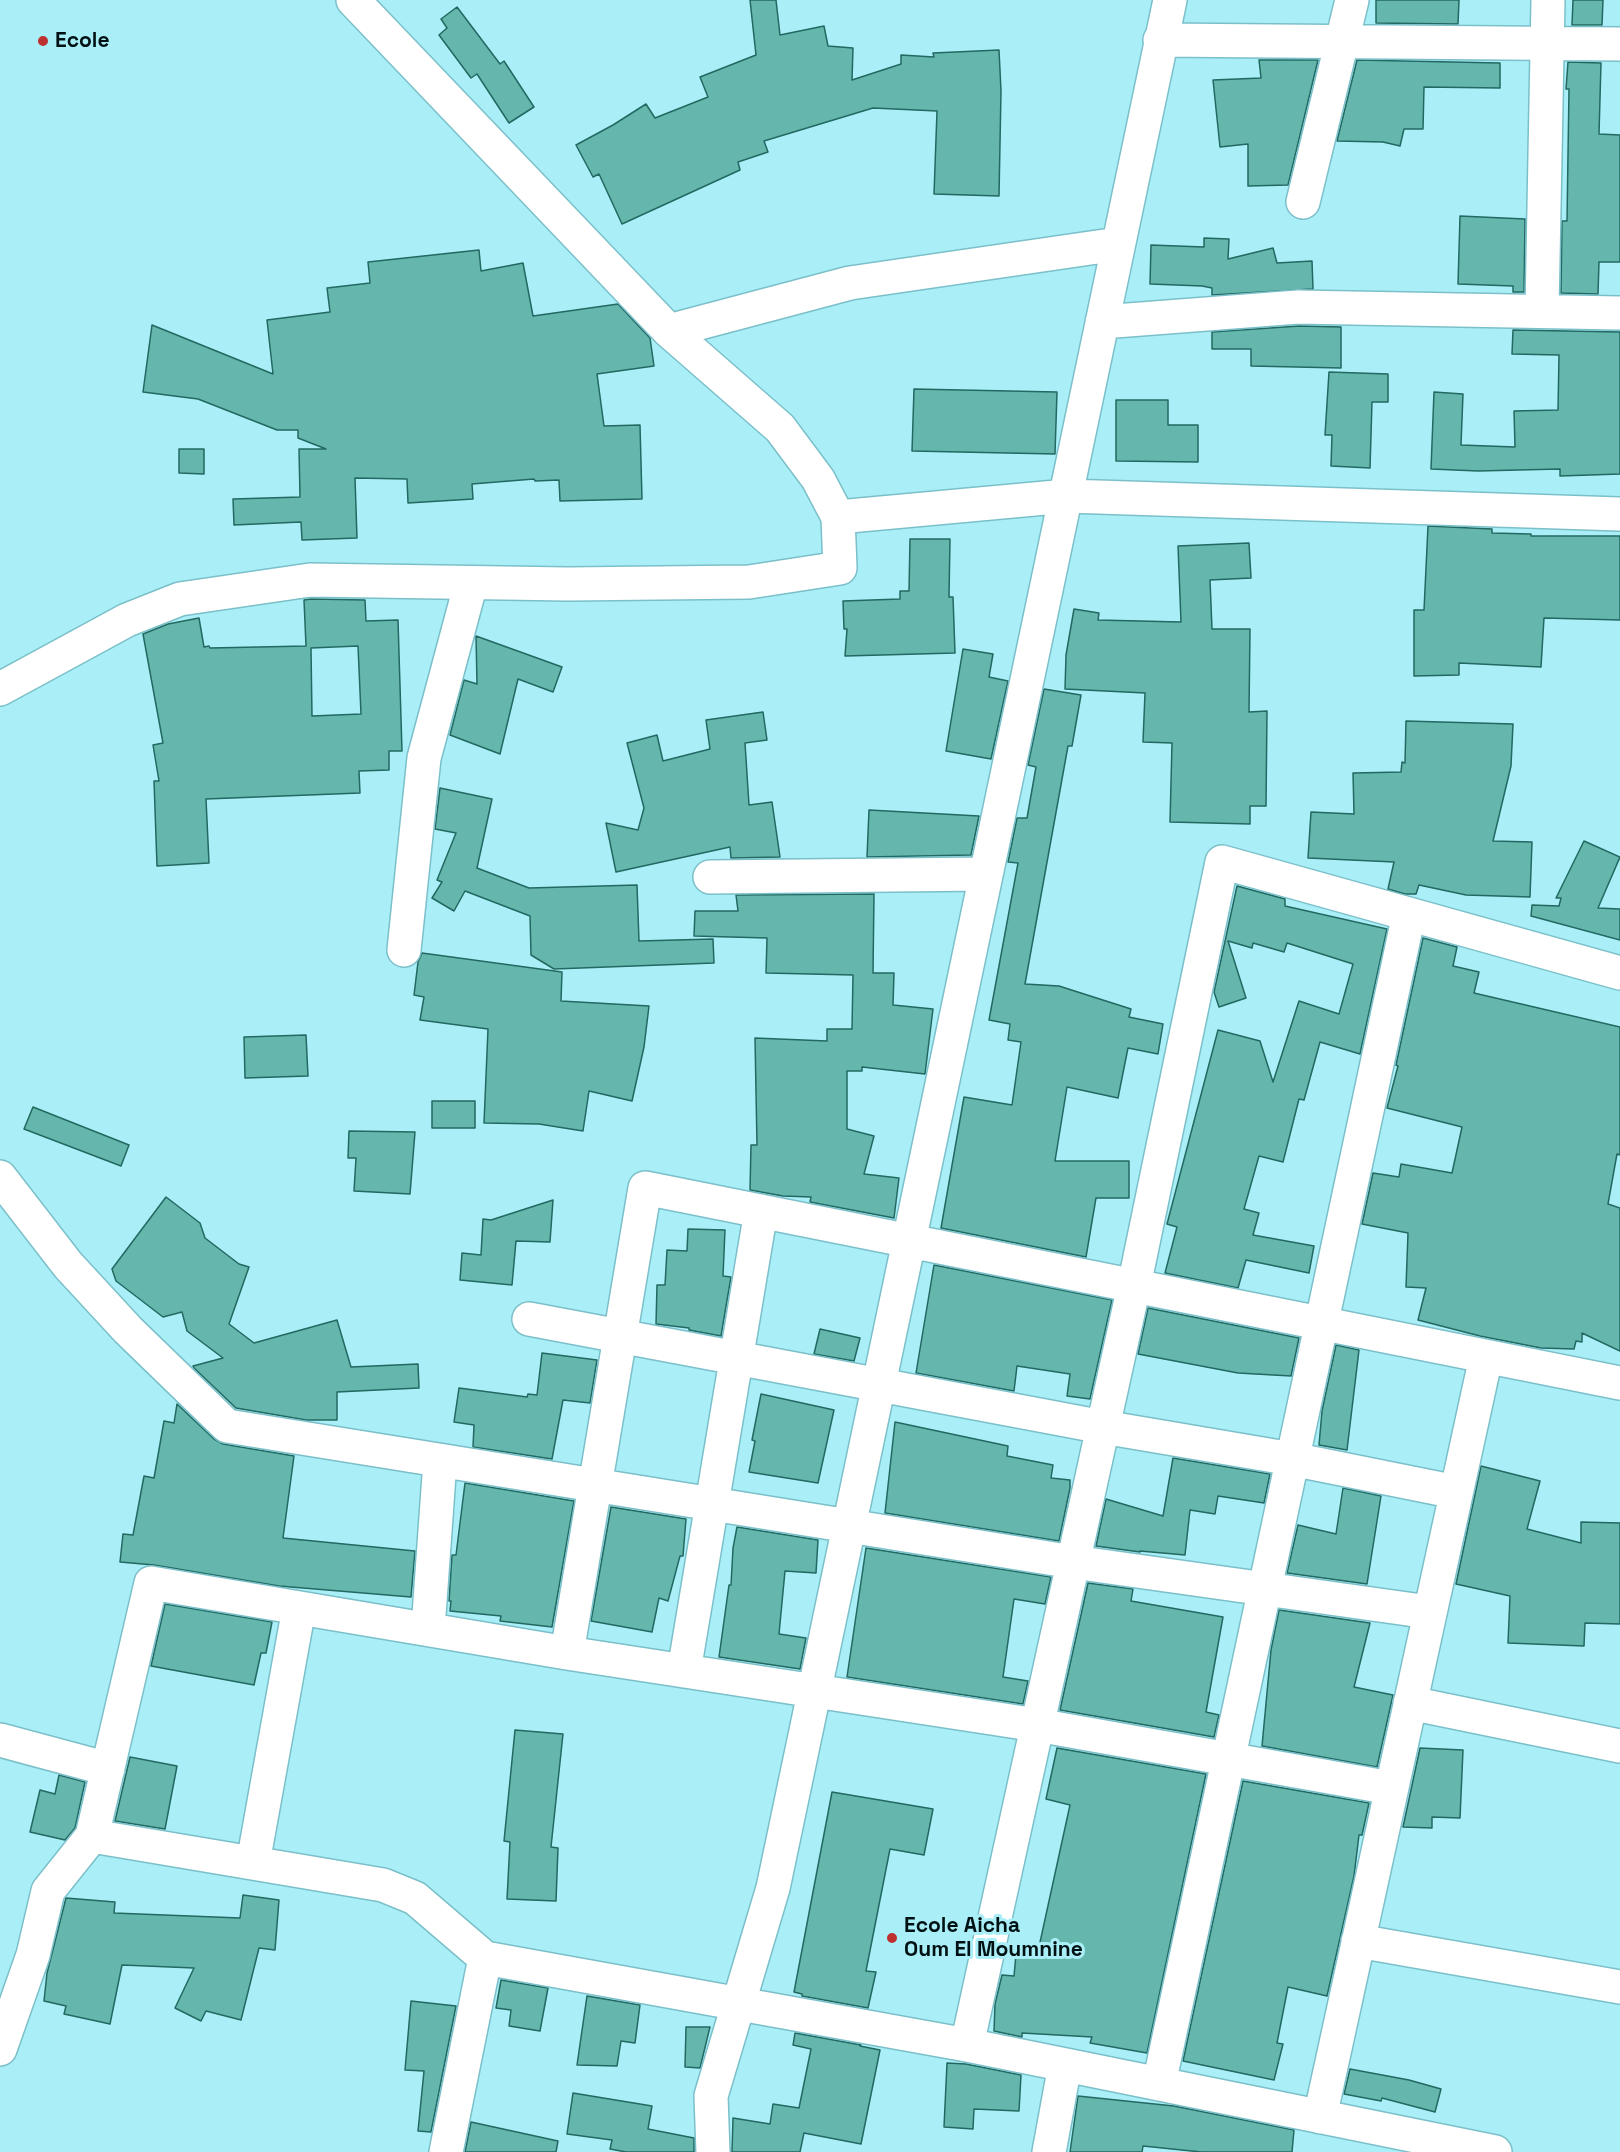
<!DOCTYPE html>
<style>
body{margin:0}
canvas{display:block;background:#aaeff8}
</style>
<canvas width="1620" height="2152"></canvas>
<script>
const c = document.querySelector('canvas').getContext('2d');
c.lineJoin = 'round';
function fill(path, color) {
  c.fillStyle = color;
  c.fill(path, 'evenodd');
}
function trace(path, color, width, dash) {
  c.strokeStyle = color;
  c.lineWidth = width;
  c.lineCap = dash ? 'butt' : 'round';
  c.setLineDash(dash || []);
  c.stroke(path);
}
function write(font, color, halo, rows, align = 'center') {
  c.font = font + ' "Space Grotesk",sans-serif';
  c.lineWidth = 6;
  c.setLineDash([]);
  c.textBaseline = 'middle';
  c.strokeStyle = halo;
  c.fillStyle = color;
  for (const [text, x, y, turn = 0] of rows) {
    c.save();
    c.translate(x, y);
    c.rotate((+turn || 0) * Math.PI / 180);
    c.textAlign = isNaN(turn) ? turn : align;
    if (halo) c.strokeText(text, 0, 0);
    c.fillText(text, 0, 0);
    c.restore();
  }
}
const building = new Path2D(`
 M 750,0 L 776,0 L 780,35 L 824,26 L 828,46 L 853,48 L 852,80 L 901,64 L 901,55 L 934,57 L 933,53 L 999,50 L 1001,91 L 999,196 L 934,194 L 937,111 L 873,108 L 764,141 L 768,152 L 738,162 L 740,170 L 622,224 L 599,174 L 593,177 L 576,145 L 613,125 L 646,104 L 655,118 L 708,97 L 700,77 L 756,55 Z
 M 1376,0 L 1459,0 L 1458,24 L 1376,23 Z
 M 1573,0 L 1603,0 L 1602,25 L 1572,25 Z
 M 457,7 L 500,64 L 504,61 L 534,107 L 509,123 L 477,74 L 471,78 L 439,35 L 447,28 L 441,19 Z
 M 1259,60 L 1318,60 L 1288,185 L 1248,186 L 1248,144 L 1220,147 L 1213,80 L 1261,78 Z
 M 1357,60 L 1500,63 L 1500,88 L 1424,87 L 1423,129 L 1404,129 L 1400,146 L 1383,142 L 1337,141 Z
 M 1568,62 L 1601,63 L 1599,134 L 1620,135 L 1620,262 L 1599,262 L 1598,294 L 1561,293 L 1562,221 L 1567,221 L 1569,89 L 1566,89 Z
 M 1460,216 L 1525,219 L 1524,292 L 1513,292 L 1513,286 L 1458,284 Z
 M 1204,238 L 1229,239 L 1228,259 L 1273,248 L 1277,263 L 1312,261 L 1313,289 L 1212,295 L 1212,288 L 1202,286 L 1150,284 L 1151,245 L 1204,247 Z
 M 479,250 L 481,271 L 523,263 L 533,316 L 618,304 L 650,338 L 654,366 L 597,374 L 604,426 L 640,425 L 642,499 L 560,501 L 559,480 L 535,481 L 534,479 L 472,484 L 473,499 L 408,503 L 407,479 L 355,478 L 357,538 L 302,540 L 301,522 L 234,525 L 233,499 L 300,497 L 299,449 L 326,449 L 298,438 L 298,430 L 277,430 L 198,399 L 143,392 L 152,325 L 273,374 L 267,320 L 330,312 L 327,288 L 370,283 L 368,262 Z
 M 1299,326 L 1341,327 L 1341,368 L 1251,366 L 1251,349 L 1212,349 L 1212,332 Z
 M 1513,330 L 1620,332 L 1620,474 L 1560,476 L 1560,469 L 1478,471 L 1431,469 L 1434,392 L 1463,394 L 1461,445 L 1515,447 L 1514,411 L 1558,410 L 1559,355 L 1512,354 Z
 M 1329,372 L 1388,374 L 1388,402 L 1372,402 L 1370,468 L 1331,466 L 1332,435 L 1325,435 Z
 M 914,389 L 1057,392 L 1055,454 L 912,451 Z
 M 1116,400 L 1168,400 L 1168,425 L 1198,425 L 1198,462 L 1116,461 Z
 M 179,449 L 204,449 L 204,474 L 179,473 Z
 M 1428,526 L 1492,529 L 1492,533 L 1531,534 L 1531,536 L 1620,536 L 1620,620 L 1544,618 L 1541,667 L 1459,663 L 1459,675 L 1414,676 L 1414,610 L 1424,610 Z
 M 910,539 L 950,539 L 949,597 L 953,597 L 955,653 L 845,656 L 847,629 L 844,629 L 843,601 L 900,599 L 900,591 L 909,591 Z
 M 1249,543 L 1251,578 L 1210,580 L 1212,629 L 1250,629 L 1249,712 L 1267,711 L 1266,806 L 1250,806 L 1250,824 L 1170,822 L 1172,743 L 1143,742 L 1145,693 L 1065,689 L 1066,655 L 1074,609 L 1099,613 L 1098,620 L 1181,622 L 1178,546 Z
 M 311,599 L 365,600 L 366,621 L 398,620 L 402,751 L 389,751 L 389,770 L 359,771 L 360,793 L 206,799 L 209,863 L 157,866 L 154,781 L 159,781 L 153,745 L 163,743 L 143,634 L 168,624 L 199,618 L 204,647 L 209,646 L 210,648 L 306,646 L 304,600 ZM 358,646 L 361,714 L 312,716 L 311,648 Z
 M 476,636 L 562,667 L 553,692 L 518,679 L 500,754 L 450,735 L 464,680 L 477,684 Z
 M 963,649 L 993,654 L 989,677 L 1008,681 L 991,759 L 946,751 Z
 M 1044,689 L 1081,695 L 1072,746 L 1068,746 L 1025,984 L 1059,986 L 1131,1009 L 1129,1017 L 1163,1024 L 1158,1054 L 1128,1048 L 1118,1098 L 1067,1087 L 1055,1161 L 1129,1161 L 1129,1198 L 1096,1198 L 1086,1257 L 941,1228 L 964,1097 L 1012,1105 L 1021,1042 L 1008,1040 L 1010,1024 L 989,1020 L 1018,863 L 1008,862 L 1017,818 L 1027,818 L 1036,767 L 1028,765 Z
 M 763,712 L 767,740 L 745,743 L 749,805 L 772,802 L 780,857 L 731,858 L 730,847 L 616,872 L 606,823 L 638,830 L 644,808 L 627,743 L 657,735 L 663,761 L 710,749 L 706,720 Z
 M 1406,721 L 1513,724 L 1511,766 L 1493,841 L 1532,842 L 1530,897 L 1466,895 L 1419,885 L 1416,894 L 1405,894 L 1388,889 L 1394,862 L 1308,858 L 1311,812 L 1354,814 L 1353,773 L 1401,772 L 1402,762 L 1405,763 Z
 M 440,788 L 492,799 L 477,868 L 529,888 L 637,885 L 639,941 L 713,939 L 714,963 L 554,969 L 531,955 L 530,916 L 465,891 L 454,911 L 432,898 L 442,882 L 437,880 L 456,833 L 435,829 Z
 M 869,810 L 979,816 L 971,855 L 867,857 Z
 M 1584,841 L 1620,857 L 1598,908 L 1620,909 L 1620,940 L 1531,916 L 1532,905 L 1559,906 L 1561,898 L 1556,898 Z
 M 1237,886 L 1285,899 L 1285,906 L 1387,929 L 1360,1054 L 1320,1042 L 1304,1100 L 1299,1099 L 1283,1162 L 1259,1156 L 1244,1209 L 1259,1213 L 1253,1235 L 1314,1246 L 1309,1273 L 1246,1260 L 1238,1288 L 1165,1273 L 1177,1227 L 1167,1224 L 1218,1030 L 1260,1041 L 1273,1082 L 1299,1001 L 1339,1014 L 1353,964 L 1287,943 L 1284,952 L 1253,943 L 1252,948 L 1228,941 L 1246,998 L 1219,1007 L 1214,992 Z
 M 874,894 L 873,973 L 894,973 L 893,1005 L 933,1009 L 925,1074 L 862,1067 L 862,1071 L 847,1071 L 847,1129 L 874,1136 L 864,1174 L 899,1178 L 894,1218 L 810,1202 L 811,1197 L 783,1196 L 750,1190 L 751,1145 L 757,1145 L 755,1038 L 827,1041 L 827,1029 L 852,1029 L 853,975 L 766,973 L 767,938 L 694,936 L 695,911 L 738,911 L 736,895 Z
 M 1423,938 L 1457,947 L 1453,966 L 1479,972 L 1474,993 L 1620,1027 L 1620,1155 L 1617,1154 L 1608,1204 L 1620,1208 L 1620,1351 L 1582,1333 L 1582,1342 L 1576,1341 L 1574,1349 L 1541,1348 L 1480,1336 L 1418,1320 L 1426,1288 L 1406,1287 L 1408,1233 L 1362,1224 L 1373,1173 L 1399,1177 L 1401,1164 L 1452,1173 L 1462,1127 L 1387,1108 L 1398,1066 L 1396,1065 Z
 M 422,953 L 562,972 L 561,1001 L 649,1006 L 644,1047 L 632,1101 L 589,1091 L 583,1131 L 539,1124 L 484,1123 L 488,1029 L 420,1020 L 424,997 L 414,995 L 418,962 Z
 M 306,1035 L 308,1076 L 245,1078 L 244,1037 Z
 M 432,1101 L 475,1101 L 475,1128 L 432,1128 Z
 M 33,1107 L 129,1145 L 121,1166 L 24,1129 Z
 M 349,1131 L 415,1132 L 410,1194 L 354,1191 L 356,1158 L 348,1158 Z
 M 166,1197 L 200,1223 L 205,1238 L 239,1264 L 249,1267 L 229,1324 L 254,1343 L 337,1320 L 351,1367 L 418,1364 L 419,1388 L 337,1392 L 337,1420 L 306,1420 L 236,1408 L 194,1368 L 193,1366 L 223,1358 L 187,1331 L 182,1312 L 163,1317 L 116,1281 L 112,1269 Z
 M 553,1200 L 550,1242 L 516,1241 L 512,1285 L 460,1280 L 462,1253 L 481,1255 L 483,1219 L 491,1220 Z
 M 688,1229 L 725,1230 L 723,1276 L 731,1277 L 721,1336 L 689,1330 L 689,1328 L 656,1324 L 657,1285 L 665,1285 L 667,1250 L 687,1251 Z
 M 934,1265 L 1112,1300 L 1090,1399 L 1067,1396 L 1070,1374 L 1017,1366 L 1014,1391 L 916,1373 Z
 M 1148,1308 L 1299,1338 L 1291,1376 L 1238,1373 L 1138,1354 Z
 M 820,1329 L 860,1338 L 854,1361 L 814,1354 Z
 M 1336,1345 L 1359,1350 L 1347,1450 L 1319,1445 L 1322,1411 Z
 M 542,1353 L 597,1360 L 590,1403 L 563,1400 L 552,1459 L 473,1447 L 474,1425 L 454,1422 L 459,1388 L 527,1397 L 528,1394 L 537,1395 Z
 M 761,1394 L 834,1410 L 818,1483 L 749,1472 L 755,1441 L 752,1440 Z
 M 177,1404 L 214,1439 L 223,1444 L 294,1456 L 283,1538 L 415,1551 L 411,1597 L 279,1586 L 154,1565 L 120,1562 L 123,1534 L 133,1535 L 144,1476 L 154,1478 L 164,1421 L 174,1423 Z
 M 895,1422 L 1008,1446 L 1007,1456 L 1053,1465 L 1051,1478 L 1070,1480 L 1070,1488 L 1059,1541 L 885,1513 Z
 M 1173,1458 L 1270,1474 L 1264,1503 L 1218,1496 L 1215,1514 L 1190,1510 L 1185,1555 L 1140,1551 L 1140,1552 L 1096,1546 L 1106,1499 L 1163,1516 Z
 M 1481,1466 L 1540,1481 L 1527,1529 L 1581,1543 L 1581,1522 L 1620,1523 L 1620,1624 L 1585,1623 L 1584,1646 L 1508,1643 L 1510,1596 L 1456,1584 Z
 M 465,1483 L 574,1501 L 552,1627 L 500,1621 L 501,1616 L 450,1611 L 451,1601 L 449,1601 L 452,1555 L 456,1555 Z
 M 1343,1488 L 1381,1496 L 1367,1584 L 1287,1573 L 1298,1525 L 1336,1534 Z
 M 611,1507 L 686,1519 L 683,1556 L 680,1556 L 668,1601 L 659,1598 L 652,1632 L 591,1621 Z
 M 737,1527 L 818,1540 L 816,1573 L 785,1571 L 779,1634 L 806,1638 L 800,1669 L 719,1657 L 729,1585 L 731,1585 L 733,1548 Z
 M 866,1548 L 1051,1577 L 1045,1604 L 1014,1599 L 1003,1677 L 1028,1681 L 1023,1704 L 847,1677 Z
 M 1088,1583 L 1133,1589 L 1131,1601 L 1223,1617 L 1206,1712 L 1219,1715 L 1214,1737 L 1060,1710 Z
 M 165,1604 L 272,1622 L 266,1653 L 261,1653 L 254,1685 L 151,1666 Z
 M 1279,1610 L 1370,1623 L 1354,1687 L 1393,1695 L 1377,1767 L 1262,1746 L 1271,1650 Z
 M 515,1730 L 563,1734 L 551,1847 L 558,1848 L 556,1901 L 507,1899 L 510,1842 L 504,1841 Z
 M 1057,1748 L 1206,1774 L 1147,2053 L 1090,2043 L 1092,2037 L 1022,2033 L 1022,2037 L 994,2031 L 995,2004 L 1002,1975 L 1014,1976 L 1016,1954 L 1037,1956 L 1070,1805 L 1046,1799 Z
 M 1420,1748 L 1463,1750 L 1460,1818 L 1432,1817 L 1432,1828 L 1403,1827 Z
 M 130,1757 L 177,1766 L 165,1829 L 115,1821 Z
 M 59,1775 L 85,1782 L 75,1828 L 65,1840 L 30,1832 L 40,1790 L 55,1794 Z
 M 1243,1781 L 1369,1803 L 1362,1835 L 1359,1835 L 1354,1876 L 1327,1996 L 1288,1987 L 1277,2043 L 1283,2044 L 1274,2080 L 1183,2061 Z
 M 832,1792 L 933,1809 L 924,1855 L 890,1849 L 866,1971 L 876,1972 L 868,2008 L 802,1996 L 802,1994 L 794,1992 Z
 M 243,1895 L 279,1900 L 275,1950 L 259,1948 L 241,2020 L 206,2011 L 201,2021 L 175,2008 L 194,1968 L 122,1965 L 110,2024 L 64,2014 L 66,2006 L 44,2001 L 47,1973 L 66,1898 L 115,1902 L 114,1913 L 240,1918 Z
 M 501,1980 L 548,1988 L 540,2031 L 509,2026 L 511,2010 L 496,2008 Z
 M 587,1996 L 640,2005 L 635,2043 L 621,2041 L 617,2066 L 577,2065 Z
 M 411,2001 L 456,2006 L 431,2132 L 418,2131 L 424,2071 L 405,2070 Z
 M 686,2027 L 710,2027 L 700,2068 L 685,2067 Z
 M 795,2033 L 861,2045 L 860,2046 L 880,2050 L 861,2144 L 804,2133 L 800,2152 L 732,2152 L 733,2118 L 770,2124 L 773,2104 L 799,2108 L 811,2049 L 793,2045 Z
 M 947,2063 L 966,2064 L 1021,2075 L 1019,2111 L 974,2109 L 973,2129 L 944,2127 Z
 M 1350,2069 L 1409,2080 L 1441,2089 L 1435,2112 L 1382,2098 L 1381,2101 L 1344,2094 Z
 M 573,2093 L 652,2106 L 648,2129 L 694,2138 L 694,2152 L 626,2152 L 610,2149 L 612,2140 L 567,2134 Z
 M 1078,2096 L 1174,2106 L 1294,2130 L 1292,2152 L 1201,2152 L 1143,2146 L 1142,2152 L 1070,2152 Z
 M 471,2122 L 558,2141 L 556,2152 L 465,2152 Z`);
fill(building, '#65b6ac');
trace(building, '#226962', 1.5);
const minor = new Path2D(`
 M 1160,40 L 1620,44
 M 1303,202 L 1352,0
 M 1542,311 L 1548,0
 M 1102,322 L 1298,307 L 1620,313
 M 669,331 L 850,283 L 1118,244
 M 838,517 L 1067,496 L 1620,514
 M 0,689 L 127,620 L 180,599 L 310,580 L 568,584 L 749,582 L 840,568 L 838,517 L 818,479 L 780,428 L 669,331 L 353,0
 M 710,877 L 986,874
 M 404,950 L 424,758 L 471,583
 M 0,1177 L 68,1265 L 128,1330 L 227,1426 L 1073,1562 L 1429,1612
 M 529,1319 L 1103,1427 L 1292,1459 L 1456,1492
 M 428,1629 L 440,1461
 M 567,1653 L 645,1188 L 1620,1383
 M 684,1671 L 761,1211
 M 1410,1703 L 1620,1746
 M 0,1740 L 108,1769
 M 92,1836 L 383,1885 L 415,1898 L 485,1958 L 967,2045 L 1495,2152
 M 253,1863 L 299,1608
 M 1358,1941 L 1620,1987
 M 967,2045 L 1134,1286 L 1222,862 L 1620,973
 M 0,2049 L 33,1955 L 48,1891 L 92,1836 L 151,1583 L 567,1653 L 1037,1725 L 1391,1788
 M 1159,2084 L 1409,914
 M 1320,2117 L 1486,1357
 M 446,2152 L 485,1958
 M 713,2152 L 711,2096 L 773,1888 L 1170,0
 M 1049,2152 L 1065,2065`);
trace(minor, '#7bc0c9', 36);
trace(minor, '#fff', 33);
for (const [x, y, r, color] of [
 [43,41,6,"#be2f30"],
 [892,1938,6,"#be2f30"]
]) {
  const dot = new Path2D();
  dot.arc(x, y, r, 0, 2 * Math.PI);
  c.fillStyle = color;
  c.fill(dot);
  trace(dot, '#aaeff8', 2);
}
write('bold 21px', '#001113', '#aaeff8', [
 ["Ecole",55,41],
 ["Ecole Aicha",904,1926],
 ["Oum El Moumnine",904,1950]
], 'left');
</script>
